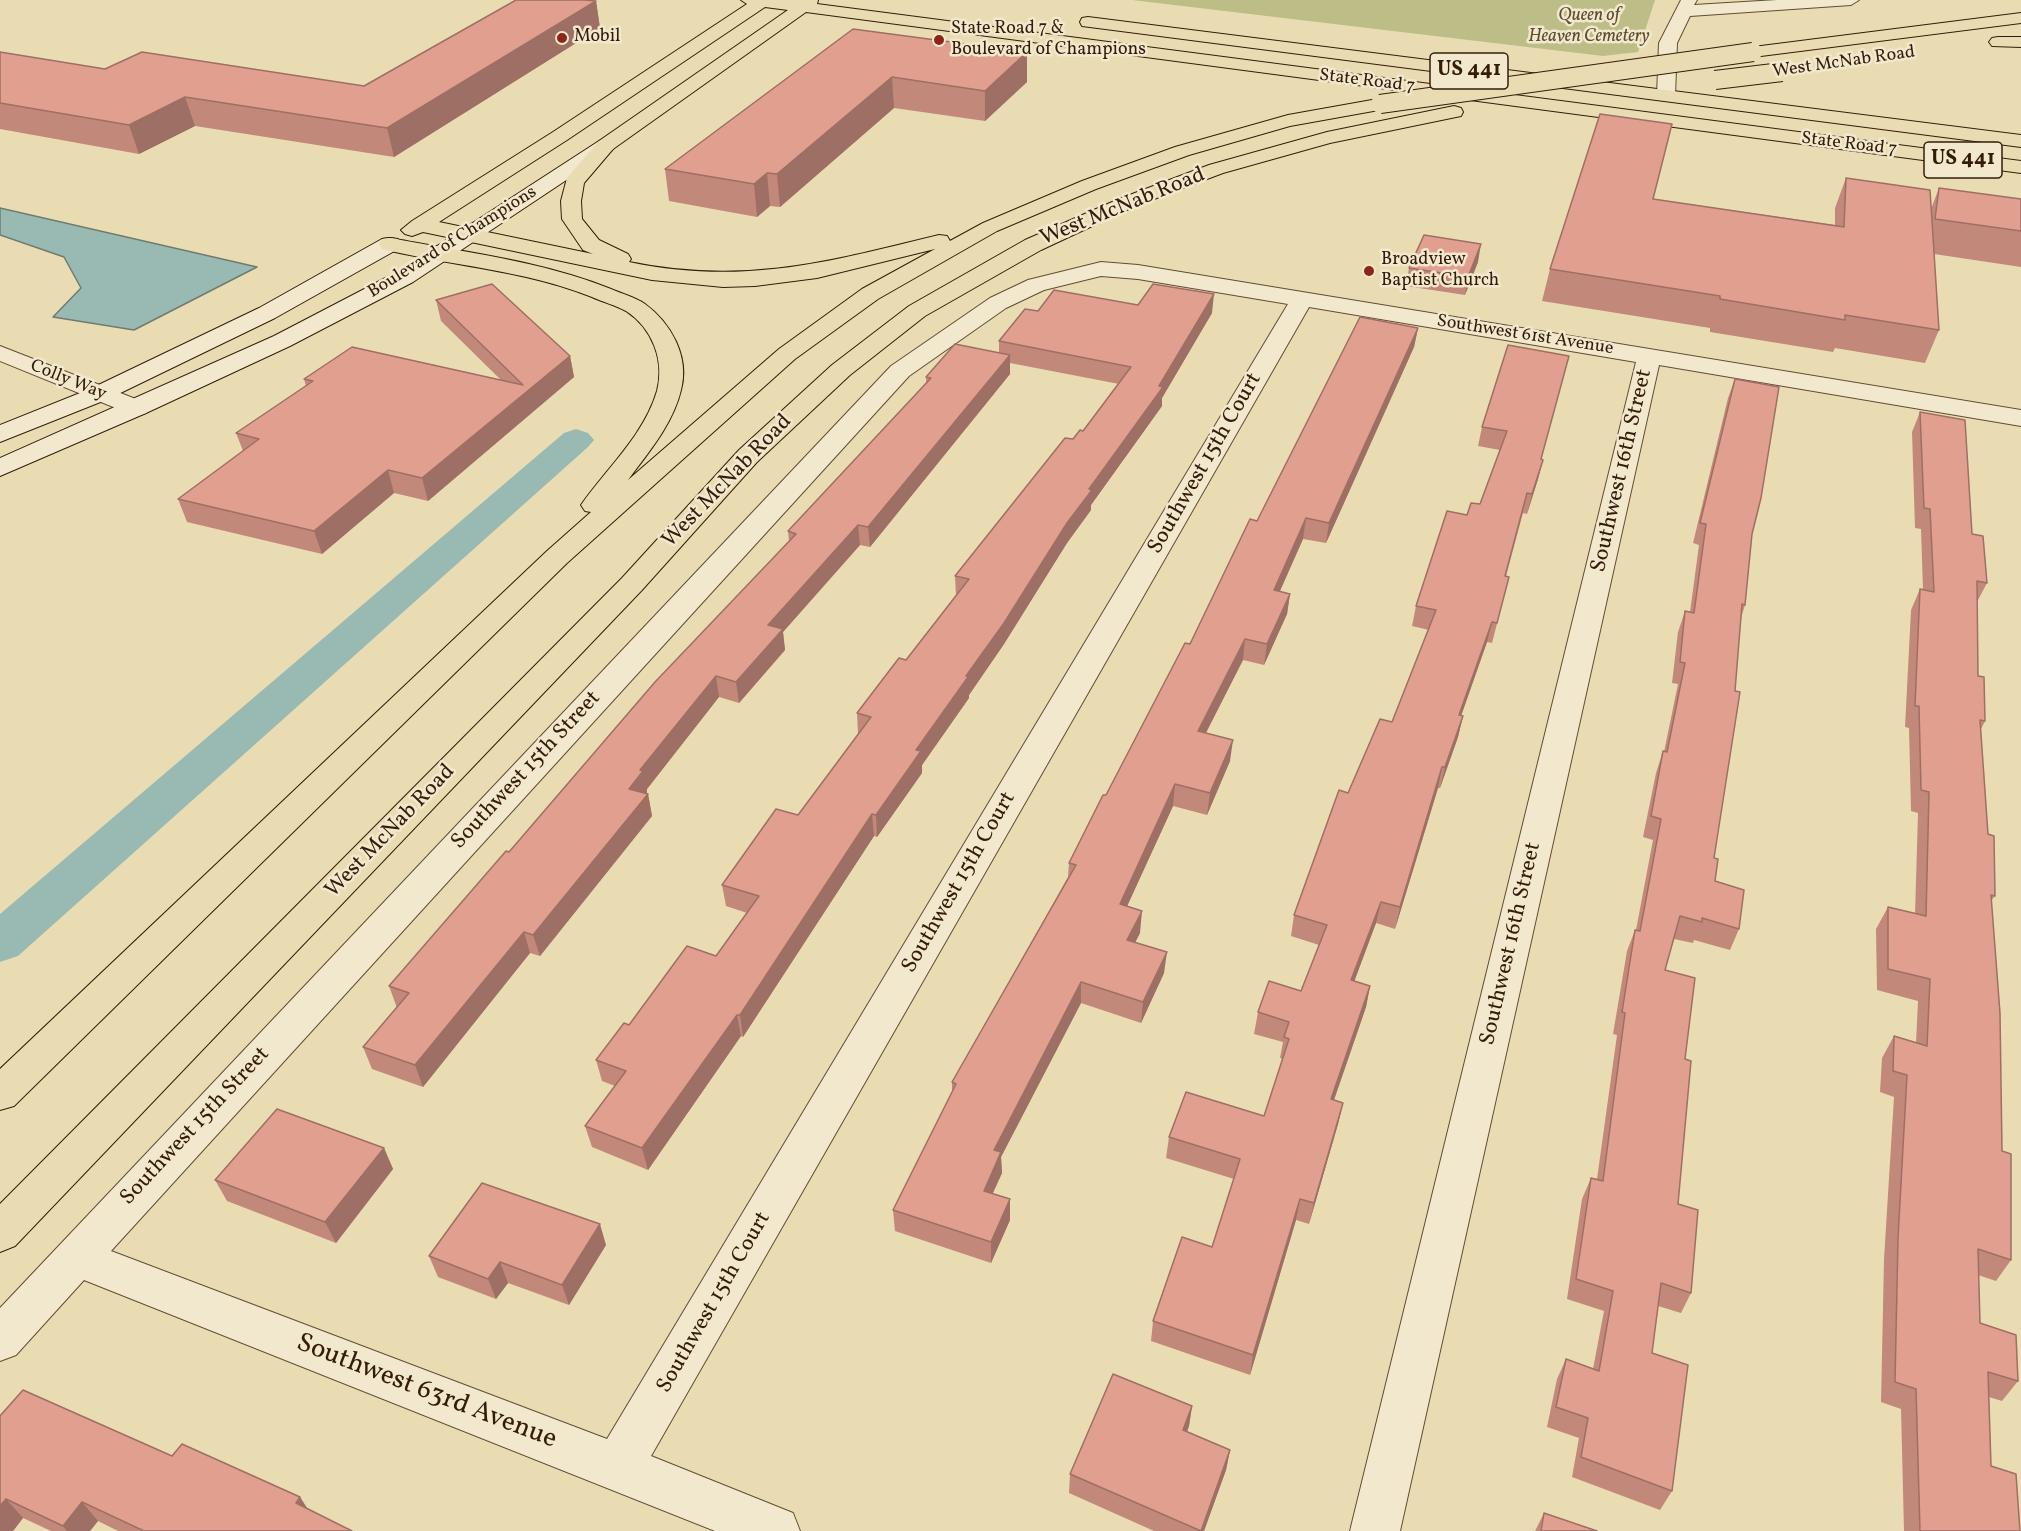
<!DOCTYPE html>
<style>
body{margin:0}
canvas{display:block;background:#eadcb2}
</style>
<canvas width="2021" height="1531"></canvas>
<script>
const c = document.querySelector('canvas').getContext('2d');
c.lineJoin = 'round';
function fill(path, color) {
  c.fillStyle = color;
  c.fill(path, 'evenodd');
}
function trace(path, color, width, dash) {
  c.strokeStyle = color;
  c.lineWidth = width;
  c.lineCap = dash ? 'butt' : 'round';
  c.setLineDash(dash || []);
  c.stroke(path);
}
function write(font, color, halo, rows, align = 'center') {
  c.font = font + ' Vollkorn,serif';
  c.lineWidth = 5;
  c.setLineDash([]);
  c.textBaseline = 'middle';
  c.strokeStyle = halo;
  c.fillStyle = color;
  for (const [text, x, y, turn = 0] of rows) {
    c.save();
    c.translate(x, y);
    c.rotate((+turn || 0) * Math.PI / 180);
    c.textAlign = isNaN(turn) ? turn : align;
    if (halo) c.strokeText(text, 0, 0);
    c.fillText(text, 0, 0);
    c.restore();
  }
}
fill(new Path2D(`
 M 1132,0 L 1655,0 L 1638,52 L 1603,56 Z`), '#bdbe87');
const water = new Path2D(`
 M 0,208 L 257,267 L 134,330 L 53,317 L 81,288 L 64,257 L 0,235 Z`);
fill(water, '#98bab2');
trace(water, '#707b6f', 1.5);
fill(new Path2D(`
 M 576,429 L 588,433 L 594,440 L 588,447 L 18,956 L 0,962 L 0,914 L 564,433 Z`), '#98bab2');
const street = new Path2D(`
 M 1681,0 L 1697,0 L 1694,5 L 1777,0 L 1859,0 L 1851,5 L 1690,16 L 1677,43 L 1675,96 L 1672,100 L 1660,100 L 1657,96 L 1659,43 Z
 M 1101,262 L 1138,265 L 2021,410 L 2021,426 L 1659,365 L 1400,1531 L 1350,1531 L 1636,362 L 1309,307 L 651,1456 L 793,1513 L 800,1531 L 715,1531 L 84,1280 L 16,1355 L 0,1361 L 0,1308 L 891,366 L 990,298 L 1028,280 ZM 1101,276 L 1138,279 L 1288,304 L 607,1439 L 111,1251 L 909,376 L 1006,308 L 1044,290 Z
 M 0,346 L 146,403 L 150,408 L 146,413 L 137,416 L 128,413 L 0,361 Z`);
const secondary = new Path2D(`
 M 606,139 L 613,141 L 616,145 L 613,149 L 413,282 L 290,346 L 146,413 L 0,476 L 0,458 L 274,336 L 397,272 L 599,141 Z
 M 390,238 L 398,239 L 401,244 L 398,249 L 275,318 L 108,399 L 0,442 L 0,425 L 90,389 L 259,308 L 382,239 Z`);
const primary = new Path2D(`
 M 741,0 L 818,0 L 817,4 L 2021,161 L 2021,173 L 806,12 L 613,149 L 584,183 L 581,201 L 582,219 L 599,240 L 628,254 L 631,259 L 629,262 C 743,286 829,262 939,235 L 947,236 L 950,241 L 983,223 L 1082,181 L 1175,147 L 1288,115 L 1372,100 L 1379,102 L 1381,106 L 1379,110 L 1290,126 L 1189,155 L 1096,189 L 997,231 L 878,299 L 795,359 L 567,563 L 14,1106 L 0,1110 L 0,1069 L 547,551 L 591,512 L 585,511 L 581,505 C 607,468 644,435 657,391 C 665,360 652,328 626,311 C 615,305 603,302 592,297 C 525,270 452,266 382,249 L 379,244 L 382,239 L 390,238 C 464,252 541,261 611,289 C 622,294 635,297 645,304 C 671,323 690,357 681,390 C 673,424 648,453 628,480 L 779,349 L 862,289 L 935,249 L 817,278 L 755,286 L 723,287 L 652,280 L 423,232 L 412,236 L 405,234 L 401,230 L 412,221 L 553,132 L 747,4 ZM 765,7 L 788,10 L 599,141 L 567,178 L 561,201 L 562,219 L 583,250 L 593,254 L 439,222 L 567,140 Z
 M 2021,13 L 2021,23 L 1753,57 L 1747,56 L 1744,52 L 1747,48 L 1753,47 Z
 M 1088,17 L 2021,135 L 2021,147 L 1082,26 L 1080,22 L 1082,18 Z
 M 1998,37 L 2021,37 L 2021,47 L 1992,46 L 1989,42 L 1992,38 Z
 M 1454,106 L 1461,108 L 1463,112 L 1461,116 L 1330,143 L 1223,173 L 1133,207 L 1041,250 L 925,316 L 850,375 L 757,462 L 642,590 L 15,1246 L 0,1252 L 0,1204 L 622,578 L 739,450 L 832,365 L 909,306 L 1025,240 L 1119,199 L 1209,165 L 1327,132 Z`);
trace(street, '#624c34', 2);
trace(secondary, '#341c0a', 2);
trace(primary, '#341c0a', 2);
fill(street, '#f1e8cd');
fill(secondary, '#f1e8cd');
fill(primary, '#eadcb2');
const primaryBridge = new Path2D(`
 M 1715,80 L 1782,72
 M 1380,104 L 1753,52`);
trace(primaryBridge, '#341c0a', 20, []);
trace(primaryBridge, '#eadcb2', 18);
fill(new Path2D(`
 M 596,1 L 600,28 L 394,157 L 195,126 L 139,154 L 0,129 L 0,52 L 105,69 L 364,86 Z
 M 853,29 L 1027,82 L 985,121 L 894,108 L 780,207 L 770,206 L 757,217 L 669,201 L 665,169 Z
 M 1846,178 L 1931,209 L 1939,188 L 2021,199 L 2021,267 L 1934,254 L 1939,330 L 1925,363 L 1835,348 L 1833,352 L 1710,332 L 1710,328 L 1542,301 L 1550,269 L 1653,199 L 1835,225 L 1835,208 Z
 M 1478,262 L 1465,295 L 1406,286 L 1409,268 Z
 M 436,300 L 570,356 L 574,377 L 428,501 L 394,493 L 322,554 L 187,522 L 178,499 L 243,451 L 236,433 L 306,386 L 304,379 L 501,380 L 441,321 Z
 M 1138,305 L 1212,313 L 1162,398 L 1162,406 L 1091,505 L 1091,510 L 1067,543 L 1004,644 L 969,695 L 969,698 L 922,765 L 922,773 L 877,837 L 874,836 L 743,1037 L 741,1036 L 648,1170 L 592,1147 L 585,1126 L 615,1086 L 602,1081 L 596,1060 L 629,1025 L 716,956 L 747,913 L 726,906 L 722,885 L 798,815 L 858,734 L 857,713 L 906,660 L 956,596 L 955,576 L 1073,439 L 1083,431 L 1119,384 L 1010,363 L 1010,374 L 870,547 L 860,545 L 783,632 L 785,650 L 739,703 L 719,697 L 647,789 L 647,792 L 646,794 L 648,794 L 652,816 L 540,956 L 530,953 L 423,1087 L 372,1069 L 363,1047 L 397,1008 L 389,986 L 789,541 L 788,531 L 926,383 L 926,377 L 999,352 L 999,341 L 1038,311 Z
 M 1418,328 L 1414,347 L 1326,543 L 1303,539 L 1280,591 L 1290,594 L 1287,614 L 1264,665 L 1243,660 L 1206,733 L 1230,761 L 1207,815 L 1173,806 L 1127,906 L 1140,933 L 1135,942 L 1164,973 L 1141,1023 L 1081,1003 L 1001,1157 L 1002,1173 L 993,1193 L 1010,1220 L 991,1263 L 895,1231 L 893,1210 L 952,1092 L 952,1082 L 1068,877 L 1069,863 L 1257,521 Z
 M 1508,345 L 1542,459 L 1543,460 L 1538,479 L 1527,514 L 1523,513 L 1506,576 L 1509,577 L 1492,643 L 1487,642 L 1461,716 L 1463,716 L 1458,737 L 1440,788 L 1438,788 L 1395,929 L 1376,923 L 1354,981 L 1370,986 L 1366,1007 L 1334,1100 L 1343,1103 L 1338,1124 L 1309,1224 L 1296,1220 L 1250,1375 L 1151,1341 L 1153,1321 L 1212,1247 L 1234,1179 L 1166,1158 L 1169,1137 L 1264,1116 L 1283,1059 L 1280,1058 L 1283,1042 L 1254,1034 L 1258,1012 L 1301,991 L 1319,945 L 1291,936 L 1294,915 L 1348,793 L 1392,722 L 1429,630 L 1412,626 L 1416,606 L 1467,515 L 1480,504 L 1500,450 L 1478,446 L 1482,427 Z
 M 1735,379 L 1752,534 L 1745,605 L 1741,618 L 1714,858 L 1715,881 L 1739,929 L 1730,950 L 1694,940 L 1693,943 L 1674,939 L 1665,970 L 1685,1059 L 1678,1204 L 1691,1293 L 1681,1313 L 1658,1306 L 1652,1353 L 1672,1491 L 1660,1510 L 1572,1477 L 1579,1438 L 1547,1427 L 1557,1379 L 1566,1359 L 1593,1369 L 1604,1311 L 1567,1299 L 1582,1199 L 1591,1178 L 1597,1179 L 1617,1035 L 1613,1034 L 1627,951 L 1635,930 L 1636,930 L 1653,840 L 1643,837 L 1656,773 L 1663,751 L 1664,752 L 1678,684 L 1672,683 L 1678,632 L 1685,611 L 1690,612 L 1699,545 L 1693,543 L 1728,398 Z
 M 1920,412 L 1972,534 L 1987,583 L 1977,602 L 1978,676 L 1985,721 L 1980,731 L 1988,834 L 1995,896 L 1991,901 L 2002,1151 L 2011,1260 L 1996,1281 L 1978,1275 L 1980,1323 L 2018,1381 L 2002,1401 L 1989,1397 L 1991,1466 L 2020,1531 L 1904,1531 L 1901,1409 L 1881,1402 L 1884,1259 L 1894,1097 L 1880,1092 L 1882,1058 L 1894,1036 L 1916,1043 L 1918,1001 L 1877,990 L 1876,929 L 1888,907 L 1915,914 L 1918,813 L 1911,811 L 1909,728 L 1905,727 L 1911,610 L 1920,589 L 1923,590 L 1921,529 L 1915,528 L 1912,432 Z
 M 384,1148 L 393,1169 L 336,1243 L 227,1201 L 215,1180 Z
 M 606,1245 L 569,1305 L 508,1283 L 496,1299 L 438,1277 L 429,1256 Z
 M 1192,1406 L 1189,1426 L 1187,1432 L 1230,1450 L 1226,1470 L 1204,1531 L 1154,1531 L 1069,1493 L 1070,1474 Z
 M 0,1416 L 172,1456 L 300,1497 L 307,1508 L 352,1531 L 118,1531 L 98,1521 L 90,1531 L 51,1531 L 23,1518 L 13,1531 L 0,1531 Z
 M 1544,1513 L 1597,1531 L 1535,1531 Z`), '#c2897b');
fill(new Path2D(`
 M 596,1 L 600,28 L 394,157 L 387,128 Z
 M 1027,52 L 1027,82 L 985,121 L 985,91 Z
 M 892,77 L 894,108 L 780,207 L 777,174 Z
 M 185,97 L 195,126 L 139,154 L 129,125 Z
 M 767,173 L 770,206 L 757,217 L 754,184 Z
 M 1481,244 L 1478,262 L 1465,295 L 1468,277 Z
 M 1214,294 L 1212,313 L 1162,398 L 1162,406 L 1091,505 L 1091,510 L 1067,543 L 1004,644 L 969,695 L 969,698 L 922,765 L 922,773 L 877,837 L 876,815 L 916,750 L 966,676 L 1089,489 L 1159,386 Z
 M 1418,328 L 1414,347 L 1326,543 L 1329,523 Z
 M 1010,355 L 1010,374 L 870,547 L 868,527 Z
 M 570,356 L 574,377 L 428,501 L 422,478 Z
 M 1543,460 L 1538,479 L 1527,514 L 1532,494 Z
 M 388,470 L 394,493 L 322,554 L 314,531 Z
 M 1306,518 L 1303,539 L 1271,611 L 1274,590 Z
 M 858,525 L 860,545 L 783,632 L 785,650 L 739,703 L 736,682 L 768,625 Z
 M 1290,594 L 1287,614 L 1264,665 L 1267,644 Z
 M 1492,622 L 1487,642 L 1454,736 L 1459,715 Z
 M 1245,639 L 1243,660 L 1196,752 L 1198,731 Z
 M 716,676 L 719,697 L 647,789 L 647,792 L 633,811 L 629,789 L 640,770 Z
 M 1463,716 L 1458,737 L 1440,788 L 1445,767 Z
 M 1233,740 L 1230,761 L 1207,815 L 1210,793 Z
 M 1442,767 L 1438,788 L 1395,929 L 1400,907 Z
 M 1175,784 L 1173,806 L 1118,926 L 1120,904 Z
 M 648,794 L 652,816 L 540,956 L 533,935 Z
 M 872,814 L 874,836 L 743,1037 L 740,1015 Z
 M 1381,902 L 1376,923 L 1347,1001 L 1351,980 Z
 M 1142,911 L 1140,933 L 1126,961 L 1127,940 Z
 M 524,932 L 530,953 L 423,1087 L 415,1065 Z
 M 1167,952 L 1164,973 L 1141,1023 L 1143,1002 Z
 M 1081,982 L 1081,1003 L 1001,1157 L 1002,1173 L 984,1212 L 984,1191 L 994,1150 Z
 M 1370,986 L 1366,1007 L 1327,1120 L 1331,1099 Z
 M 737,1015 L 741,1036 L 648,1170 L 642,1148 Z
 M 1343,1103 L 1338,1124 L 1309,1224 L 1314,1203 Z
 M 384,1148 L 393,1169 L 336,1243 L 325,1222 Z
 M 1010,1199 L 1010,1220 L 991,1263 L 991,1242 Z
 M 1300,1199 L 1296,1220 L 1250,1375 L 1253,1355 Z
 M 600,1224 L 606,1245 L 569,1305 L 562,1285 Z
 M 500,1262 L 508,1283 L 496,1299 L 488,1279 Z
 M 1192,1406 L 1189,1426 L 1180,1450 L 1183,1430 Z
 M 1230,1450 L 1226,1470 L 1204,1531 L 1201,1531 Z
 M 300,1497 L 312,1516 L 296,1503 Z
 M 6,1499 L 23,1518 L 13,1531 L 0,1531 L 0,1506 Z
 M 82,1502 L 98,1521 L 90,1531 L 67,1531 L 63,1526 Z`), '#9e6f64');
const building = new Path2D(`
 M 516,0 L 585,0 L 596,1 L 387,128 L 185,97 L 129,125 L 0,103 L 0,52 L 105,69 L 142,52 L 364,86 Z
 M 853,29 L 1027,52 L 985,91 L 892,77 L 777,174 L 767,173 L 754,184 L 665,169 Z
 M 1600,114 L 1672,124 L 1653,199 L 1844,227 L 1846,178 L 1930,190 L 1939,330 L 1845,315 L 1845,320 L 1720,299 L 1720,296 L 1550,269 Z
 M 1939,188 L 2021,199 L 2021,231 L 1935,219 Z
 M 1424,235 L 1481,244 L 1468,277 L 1409,268 Z
 M 492,284 L 570,356 L 422,478 L 388,470 L 314,531 L 178,499 L 259,439 L 236,433 L 313,381 L 304,379 L 352,347 L 523,385 L 436,300 Z
 M 1153,284 L 1214,294 L 1159,386 L 1163,387 L 1089,489 L 1092,490 L 1067,523 L 1004,623 L 966,676 L 968,677 L 916,750 L 921,751 L 876,815 L 872,814 L 740,1015 L 737,1015 L 642,1148 L 585,1126 L 626,1071 L 596,1060 L 624,1023 L 629,1025 L 687,946 L 716,956 L 759,896 L 722,885 L 776,809 L 798,815 L 871,717 L 857,713 L 899,658 L 906,660 L 969,579 L 955,576 L 1065,438 L 1073,439 L 1080,430 L 1083,431 L 1131,367 L 999,341 L 1025,309 L 1038,311 L 1054,290 L 1138,305 Z
 M 1360,317 L 1418,328 L 1329,523 L 1306,518 L 1274,590 L 1290,594 L 1267,644 L 1245,639 L 1198,731 L 1233,740 L 1210,793 L 1175,784 L 1120,904 L 1142,911 L 1127,940 L 1167,952 L 1143,1002 L 1081,982 L 994,1150 L 1001,1152 L 984,1191 L 1010,1199 L 991,1242 L 893,1210 L 956,1084 L 952,1082 L 1076,865 L 1069,863 L 1103,795 L 1106,795 L 1185,643 L 1190,644 L 1250,519 L 1257,521 Z
 M 955,344 L 1010,355 L 868,527 L 858,525 L 768,625 L 783,629 L 736,682 L 716,676 L 640,770 L 643,771 L 629,789 L 648,794 L 533,935 L 524,932 L 415,1065 L 363,1047 L 409,993 L 389,986 L 506,851 L 509,852 L 655,682 L 796,534 L 788,531 L 931,378 L 926,377 Z
 M 1508,345 L 1569,356 L 1541,459 L 1543,460 L 1532,494 L 1527,493 L 1505,576 L 1509,577 L 1497,623 L 1492,622 L 1459,715 L 1463,716 L 1445,767 L 1442,767 L 1400,907 L 1381,902 L 1351,980 L 1370,986 L 1331,1099 L 1343,1103 L 1314,1203 L 1300,1199 L 1253,1355 L 1153,1321 L 1182,1237 L 1212,1247 L 1240,1159 L 1169,1137 L 1186,1092 L 1264,1116 L 1289,1039 L 1284,1037 L 1289,1022 L 1258,1012 L 1269,981 L 1301,991 L 1327,925 L 1294,915 L 1339,790 L 1348,793 L 1380,719 L 1392,722 L 1436,610 L 1416,606 L 1447,511 L 1467,515 L 1471,503 L 1480,504 L 1507,431 L 1482,427 Z
 M 1735,379 L 1779,387 L 1761,498 L 1752,534 L 1745,605 L 1742,604 L 1735,691 L 1740,692 L 1714,858 L 1718,859 L 1715,881 L 1744,890 L 1739,929 L 1702,918 L 1702,922 L 1680,916 L 1665,970 L 1695,978 L 1685,1059 L 1691,1061 L 1678,1204 L 1698,1210 L 1691,1293 L 1661,1283 L 1652,1353 L 1688,1365 L 1672,1491 L 1581,1457 L 1588,1418 L 1556,1407 L 1566,1359 L 1599,1371 L 1613,1291 L 1576,1279 L 1591,1178 L 1603,1181 L 1625,1013 L 1622,1012 L 1635,930 L 1640,931 L 1661,819 L 1651,816 L 1663,751 L 1667,752 L 1685,663 L 1680,662 L 1685,611 L 1694,613 L 1706,524 L 1700,523 Z
 M 1920,412 L 1965,420 L 1972,534 L 1983,536 L 1987,583 L 1977,581 L 1978,676 L 1984,677 L 1985,721 L 1980,720 L 1988,834 L 1994,836 L 1995,896 L 1991,895 L 2000,1013 L 2002,1151 L 2011,1154 L 2011,1260 L 1978,1249 L 1980,1323 L 2016,1335 L 2018,1381 L 1988,1372 L 1991,1466 L 2016,1474 L 2020,1531 L 1920,1531 L 1916,1389 L 1895,1382 L 1898,1238 L 1907,1075 L 1893,1071 L 1894,1036 L 1927,1046 L 1930,979 L 1888,969 L 1888,907 L 1926,916 L 1929,792 L 1921,790 L 1919,706 L 1915,706 L 1920,589 L 1934,592 L 1930,509 L 1924,508 Z
 M 277,1109 L 384,1148 L 325,1222 L 215,1180 Z
 M 482,1183 L 600,1224 L 562,1285 L 500,1262 L 488,1279 L 429,1256 Z
 M 1113,1374 L 1192,1406 L 1183,1430 L 1230,1450 L 1201,1531 L 1070,1474 Z
 M 23,1390 L 172,1456 L 182,1444 L 300,1497 L 296,1503 L 352,1531 L 144,1531 L 82,1502 L 63,1526 L 6,1499 L 0,1506 L 0,1416 Z
 M 1544,1513 L 1597,1531 L 1541,1531 Z`);
fill(building, '#e19f8f');
trace(building, '#9e6f64', 1.5);
for (const [x, y, r, color] of [
 [562,38,6,"#8f2418"],
 [939,40,6,"#8f2418"],
 [1369,271,6,"#8f2418"]
]) {
  const dot = new Path2D();
  dot.arc(x, y, r, 0, 2 * Math.PI);
  c.fillStyle = color;
  c.fill(dot);
  trace(dot, '#f1e8cd', 2);
}
write('italic 18px', '#5d4d30', '#f1e8cd', [
 ["Queen of",1589,17],
 ["Heaven Cemetery",1589,38]
]);
write('18px', '#341c0a', '#f1e8cd', [
 ["State Road 7 &",951,30],
 ["Boulevard of Champions",951,51],
 ["Mobil",574,38],
 ["Broadview",1381,261],
 ["Baptist Church",1381,282]
], 'left');
write('18px', '#341c0a', '#f1e8cd', [
 ["West McNab Road",1844,63,-8],
 ["State Road 7",1367,82,7],
 ["State Road 7",1849,145,7],
 ["Boulevard of Champions",453,243,-32],
 ["Southwest 61st Avenue",1525,336,9],
 ["Colly Way",68,381,22]
]);
for (const [x, y, w] of [
 [1469,71,78],
 [1963,160,78]
]) {
  const box = new Path2D();
  box.roundRect(x - w / 2, y - 18, w, 36, 4.5);
  c.fillStyle = '#f1e8cd';
  c.fill(box);
  trace(box, '#341c0a', 1.5);
}
write('bold 21px', '#341c0a', null, [
 ["US 441",1469,71],
 ["US 441",1963,160]
]);
write('22px', '#341c0a', '#f1e8cd', [
 ["West McNab Road",1123,208,-22],
 ["Southwest 15th Court",1206,464,-60],
 ["Southwest 16th Street",1623,471,-77],
 ["West McNab Road",728,482,-46],
 ["Southwest 15th Street",527,771,-47],
 ["West McNab Road",391,832,-46],
 ["Southwest 15th Court",960,883,-60],
 ["Southwest 16th Street",1512,944,-77],
 ["Southwest 15th Street",196,1127,-47],
 ["Southwest 15th Court",715,1303,-60]
]);
write('27px', '#341c0a', '#f1e8cd', [
 ["Southwest 63rd Avenue",426,1393,21]
]);
</script>
